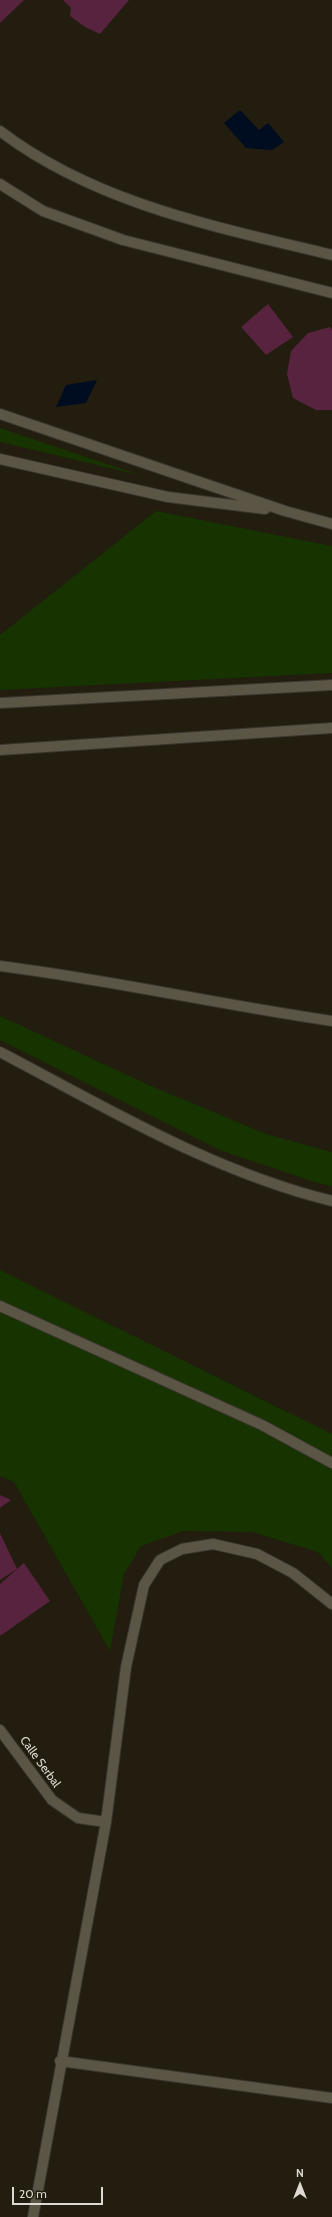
<!DOCTYPE html>
<style>
body{margin:0}
#map{position:relative;width:332px;height:2217px;overflow:hidden;background:#221d0f;font-family:Cabin,sans-serif}
canvas{display:block}
.north{position:absolute;left:280px;top:2165px;width:40px;height:40px;-webkit-text-stroke:3px #221d0f;paint-order:stroke;rotate:0deg;font-size:11px;font-weight:700;line-height:16px;text-align:center;color:#dedad1}
.north::after{content:'';display:block;margin:auto;width:14px;height:18px;background:#dedad1;clip-path:polygon(50% 0,100% 100%,50% 72%,0 100%)}
.scale{position:absolute;left:12px;top:2187px;width:91px;height:18px;box-sizing:border-box;border:2px solid #dedad1;border-top:0;padding-left:5px;font-size:12px;line-height:14px;white-space:nowrap;color:#dedad1;-webkit-text-stroke:3px #221d0f;paint-order:stroke}
</style>
<div id="map">
<canvas width="332" height="2217"></canvas>
<div class="north">N</div>
<div class="scale">20 m</div>
</div>
<script>
const c = document.querySelector('canvas').getContext('2d');
c.lineJoin = 'round';
function fill(path, color) {
  c.fillStyle = color;
  c.fill(path, 'evenodd');
}
function trace(path, color, width, dash) {
  c.strokeStyle = color;
  c.lineWidth = width;
  c.lineCap = dash ? 'butt' : 'round';
  c.setLineDash(dash || []);
  c.stroke(path);
}
function write(font, color, halo, rows, align = 'center') {
  c.font = font + ' Cabin,sans-serif';
  c.lineWidth = 4;
  c.setLineDash([]);
  c.textBaseline = 'middle';
  c.strokeStyle = halo;
  c.fillStyle = color;
  for (const [text, x, y, turn = 0] of rows) {
    c.save();
    c.translate(x, y);
    c.rotate((+turn || 0) * Math.PI / 180);
    c.textAlign = isNaN(turn) ? turn : align;
    if (halo) c.strokeText(text, 0, 0);
    c.fillText(text, 0, 0);
    c.restore();
  }
}
fill(new Path2D(`
 M 0,428 L 143,476 L 0,442 Z
 M 156,511 L 332,546 L 332,673 L 0,690 L 0,635 Z
 M 0,1016 L 149,1085 L 266,1134 L 332,1152 L 332,1186 L 317,1183 L 222,1151 L 0,1040 Z
 M 0,1270 L 332,1434 L 332,1568 L 318,1552 L 252,1532 L 183,1531 L 141,1546 L 124,1574 L 110,1651 L 14,1482 L 0,1476 Z`), '#163300');
fill(new Path2D(`
 M 240,110 L 259,130 L 268,123 L 284,142 L 272,150 L 246,148 L 224,123 Z
 M 97,380 L 86,403 L 56,407 L 66,385 Z`), '#000c1f');
fill(new Path2D(`
 M 0,0 L 24,0 L 0,23 Z
 M 63,0 L 129,0 L 100,34 L 85,27 L 70,16 L 71,8 Z
 M 268,304 L 293,337 L 266,355 L 241,327 Z
 M 330,327 L 332,330 L 332,410 L 316,410 L 293,398 L 287,374 L 291,351 L 308,333 Z
 M 0,1495 L 11,1500 L 0,1508 Z
 M 0,1533 L 17,1569 L 0,1580 Z
 M 24,1563 L 50,1601 L 0,1636 L 0,1584 Z`), '#58233f');
const street = new Path2D(`
 M 0,131 C 96,204 217,227 332,255
 M 0,184 L 43,211 L 123,240 L 332,293
 M 0,414 L 285,511 L 332,524
 M 0,459 L 168,497 L 265,509
 M 0,703 L 332,685
 M 0,750 L 332,728
 M 0,966 C 111,980 221,1005 332,1021
 M 0,1052 C 107,1108 213,1172 332,1201
 M 0,1306 L 262,1425 L 332,1463
 M 0,1730 L 52,1800 L 78,1818 L 106,1822
 M 60,2061 L 332,2098
 M 33,2217 L 106,1822 L 126,1667 L 144,1585 L 160,1560 L 182,1549 L 213,1544 L 257,1554 L 293,1573 L 332,1604`);
trace(street, '#3a352e', 12);
trace(street, '#5b5545', 10);
write('12px', '#dedad1', '#221d0f', [
 ["Calle Serbal",40,1762,54]
]);
</script>
